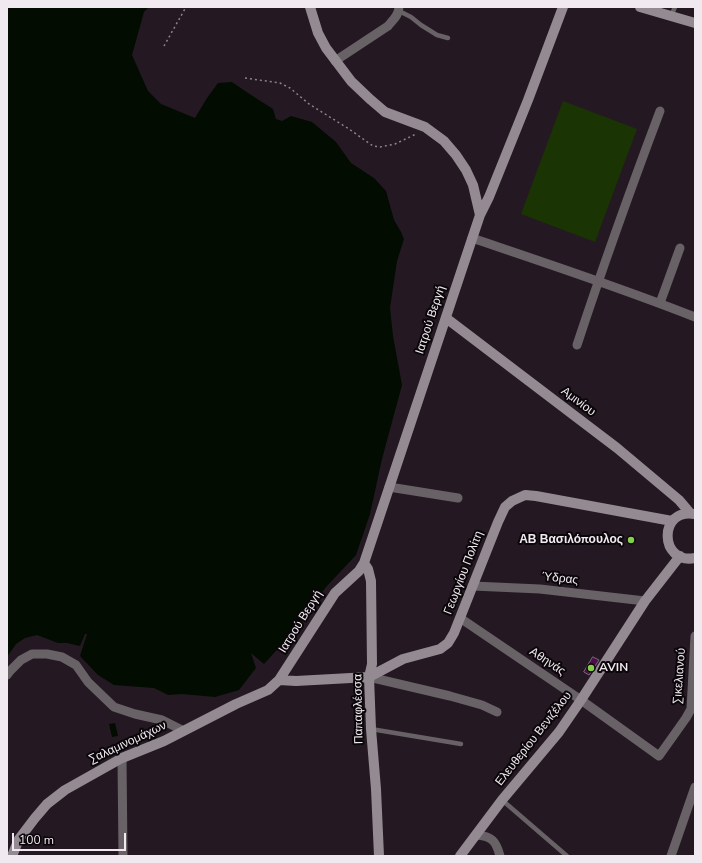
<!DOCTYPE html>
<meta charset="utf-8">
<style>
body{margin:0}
#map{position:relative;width:702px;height:863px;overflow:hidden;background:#241922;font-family:"Nunito Sans",sans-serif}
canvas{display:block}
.frame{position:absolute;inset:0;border:8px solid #f1e9f0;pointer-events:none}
.scale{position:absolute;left:12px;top:833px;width:114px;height:18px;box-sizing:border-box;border:2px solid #f1e9f0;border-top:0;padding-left:5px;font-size:12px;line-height:14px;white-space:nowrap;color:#f1e9f0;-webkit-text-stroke:3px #0a0609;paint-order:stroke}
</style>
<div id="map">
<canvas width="702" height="863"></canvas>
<div class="frame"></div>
<div class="scale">100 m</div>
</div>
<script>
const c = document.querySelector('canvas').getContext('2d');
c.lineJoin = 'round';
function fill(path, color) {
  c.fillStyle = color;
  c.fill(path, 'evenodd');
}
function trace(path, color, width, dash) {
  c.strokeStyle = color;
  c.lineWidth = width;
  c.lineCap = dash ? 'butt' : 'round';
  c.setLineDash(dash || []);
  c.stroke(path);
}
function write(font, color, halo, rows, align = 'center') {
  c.font = font + ' "Nunito Sans",sans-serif';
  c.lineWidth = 4;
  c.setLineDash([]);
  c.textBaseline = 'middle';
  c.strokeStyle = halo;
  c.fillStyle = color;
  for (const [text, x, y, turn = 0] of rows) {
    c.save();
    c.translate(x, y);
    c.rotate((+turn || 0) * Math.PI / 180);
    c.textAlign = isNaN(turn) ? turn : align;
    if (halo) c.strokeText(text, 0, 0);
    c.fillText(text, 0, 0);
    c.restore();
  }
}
fill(new Path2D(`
 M 563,101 L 637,129 L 595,242 L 521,214 Z`), '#1b3403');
fill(new Path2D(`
 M 7,7 L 149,7 L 144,12 L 132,55 L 148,91 L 161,104 L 195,118 L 207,98 L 218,83 L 232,82 L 248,93 L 273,109 L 276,119 L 282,121 L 291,116 L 312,122 L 336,142 L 351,163 L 374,178 L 386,191 L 394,220 L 401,232 L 404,239 L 397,261 L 390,308 L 393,336 L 402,385 L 382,459 L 370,514 L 356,555 L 326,587 L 293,632 L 264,664 L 251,653 L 256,668 L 239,690 L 215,697 L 182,694 L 168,695 L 154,688 L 114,685 L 98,675 L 80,656 L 87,634 L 85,634 L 80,646 L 67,643 L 58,643 L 37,635 L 25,638 L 16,644 L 7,657 Z
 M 115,723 L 118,736 L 112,737 L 109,724 Z`), '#020c00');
const building = new Path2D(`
 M 593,657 L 599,660 L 589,675 L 584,672 Z`);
fill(building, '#4d0f4a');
trace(building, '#796c77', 1);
trace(new Path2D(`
 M 164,46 L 186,7
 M 245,78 L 280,83 L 290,88 L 309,104 L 349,129 L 373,146 L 380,147 L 395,144 L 414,135 L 417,133`), '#8d838b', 1.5, [2, 3]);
trace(new Path2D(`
 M 399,11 L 411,17 L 421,25 L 437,35 L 448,38
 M 671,16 L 675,7
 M 371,729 L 461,744
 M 502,800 L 567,856`), '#686267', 4.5);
trace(new Path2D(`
 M 335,61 L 388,26 C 393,20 399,15 399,7
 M 472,238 C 546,263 622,288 695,317
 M 660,303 L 680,248
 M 577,345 C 603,266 631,188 660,111
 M 389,487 L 458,498
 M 473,586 L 540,589 L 645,601
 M 460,618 L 581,700 L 659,756 L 686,718 L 691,709 L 695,636
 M 7,675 L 10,671 L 21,660 L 32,654 L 47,654 L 62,657 L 76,665 L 88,682 L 114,707 L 135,714 L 162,720 L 184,731
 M 369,677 L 450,696 L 482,705 L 497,712
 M 122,758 L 123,856
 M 476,835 C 492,836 496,841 500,856
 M 671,856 L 695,787`), '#686267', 9);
trace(new Path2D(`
 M 640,7 L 695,23
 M 480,215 L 489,197 L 528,100 L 563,7
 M 446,318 L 617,448 L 679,500 L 690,513
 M 695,514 C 658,507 659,565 695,558
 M 364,563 L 368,569 L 371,581 L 372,664 L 369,677 L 371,729 L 376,789 L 379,856
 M 279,680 L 296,681 L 369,677 L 403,659 L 440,649 L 448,643 L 454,633 L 498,522 L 505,507 L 512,501 L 525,495 L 536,496 L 672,521
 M 12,856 L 19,839 L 35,818 L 47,804 L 65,790 L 122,758 L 164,741 L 236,704 L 268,690 L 279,680 L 335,593 L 359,571 L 364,563 L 480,215 L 473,185 L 466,170 L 456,155 L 444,141 L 425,127 L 385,112 L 371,100 L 351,81 L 326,48 L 318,33 L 310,7
 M 460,856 L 502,800 L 559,732 L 581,700 L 645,601 L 680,556`), '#938a92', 10);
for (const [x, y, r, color] of [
 [631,540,4,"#86cf4b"],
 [591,668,4,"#86cf4b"]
]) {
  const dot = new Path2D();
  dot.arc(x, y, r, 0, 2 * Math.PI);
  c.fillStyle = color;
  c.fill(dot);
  trace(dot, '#0a0609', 1.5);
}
write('12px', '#f1e9f0', '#0a0609', [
 ["Ιατρού Βεργή",431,320,-72],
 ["Αμινίου",578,402,37],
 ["Γεωργίου Πολίτη",464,573,-69],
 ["Ύδρας",560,579,6],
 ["Ιατρού Βεργή",301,622,-58],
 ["Αθηνάς",547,662,34],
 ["Σικελιανού",680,676,-86],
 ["Παπαφλέσσα",359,709,-91],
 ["Ελευθερίου Βενιζέλου",534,739,-52],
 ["Σαλαμινομάχων",128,743,-25]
]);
write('bold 12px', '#f1e9f0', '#0a0609', [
 ["ΑΒ Βασιλόπουλος",623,540],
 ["AVIN",599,668,"left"]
], 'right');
</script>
